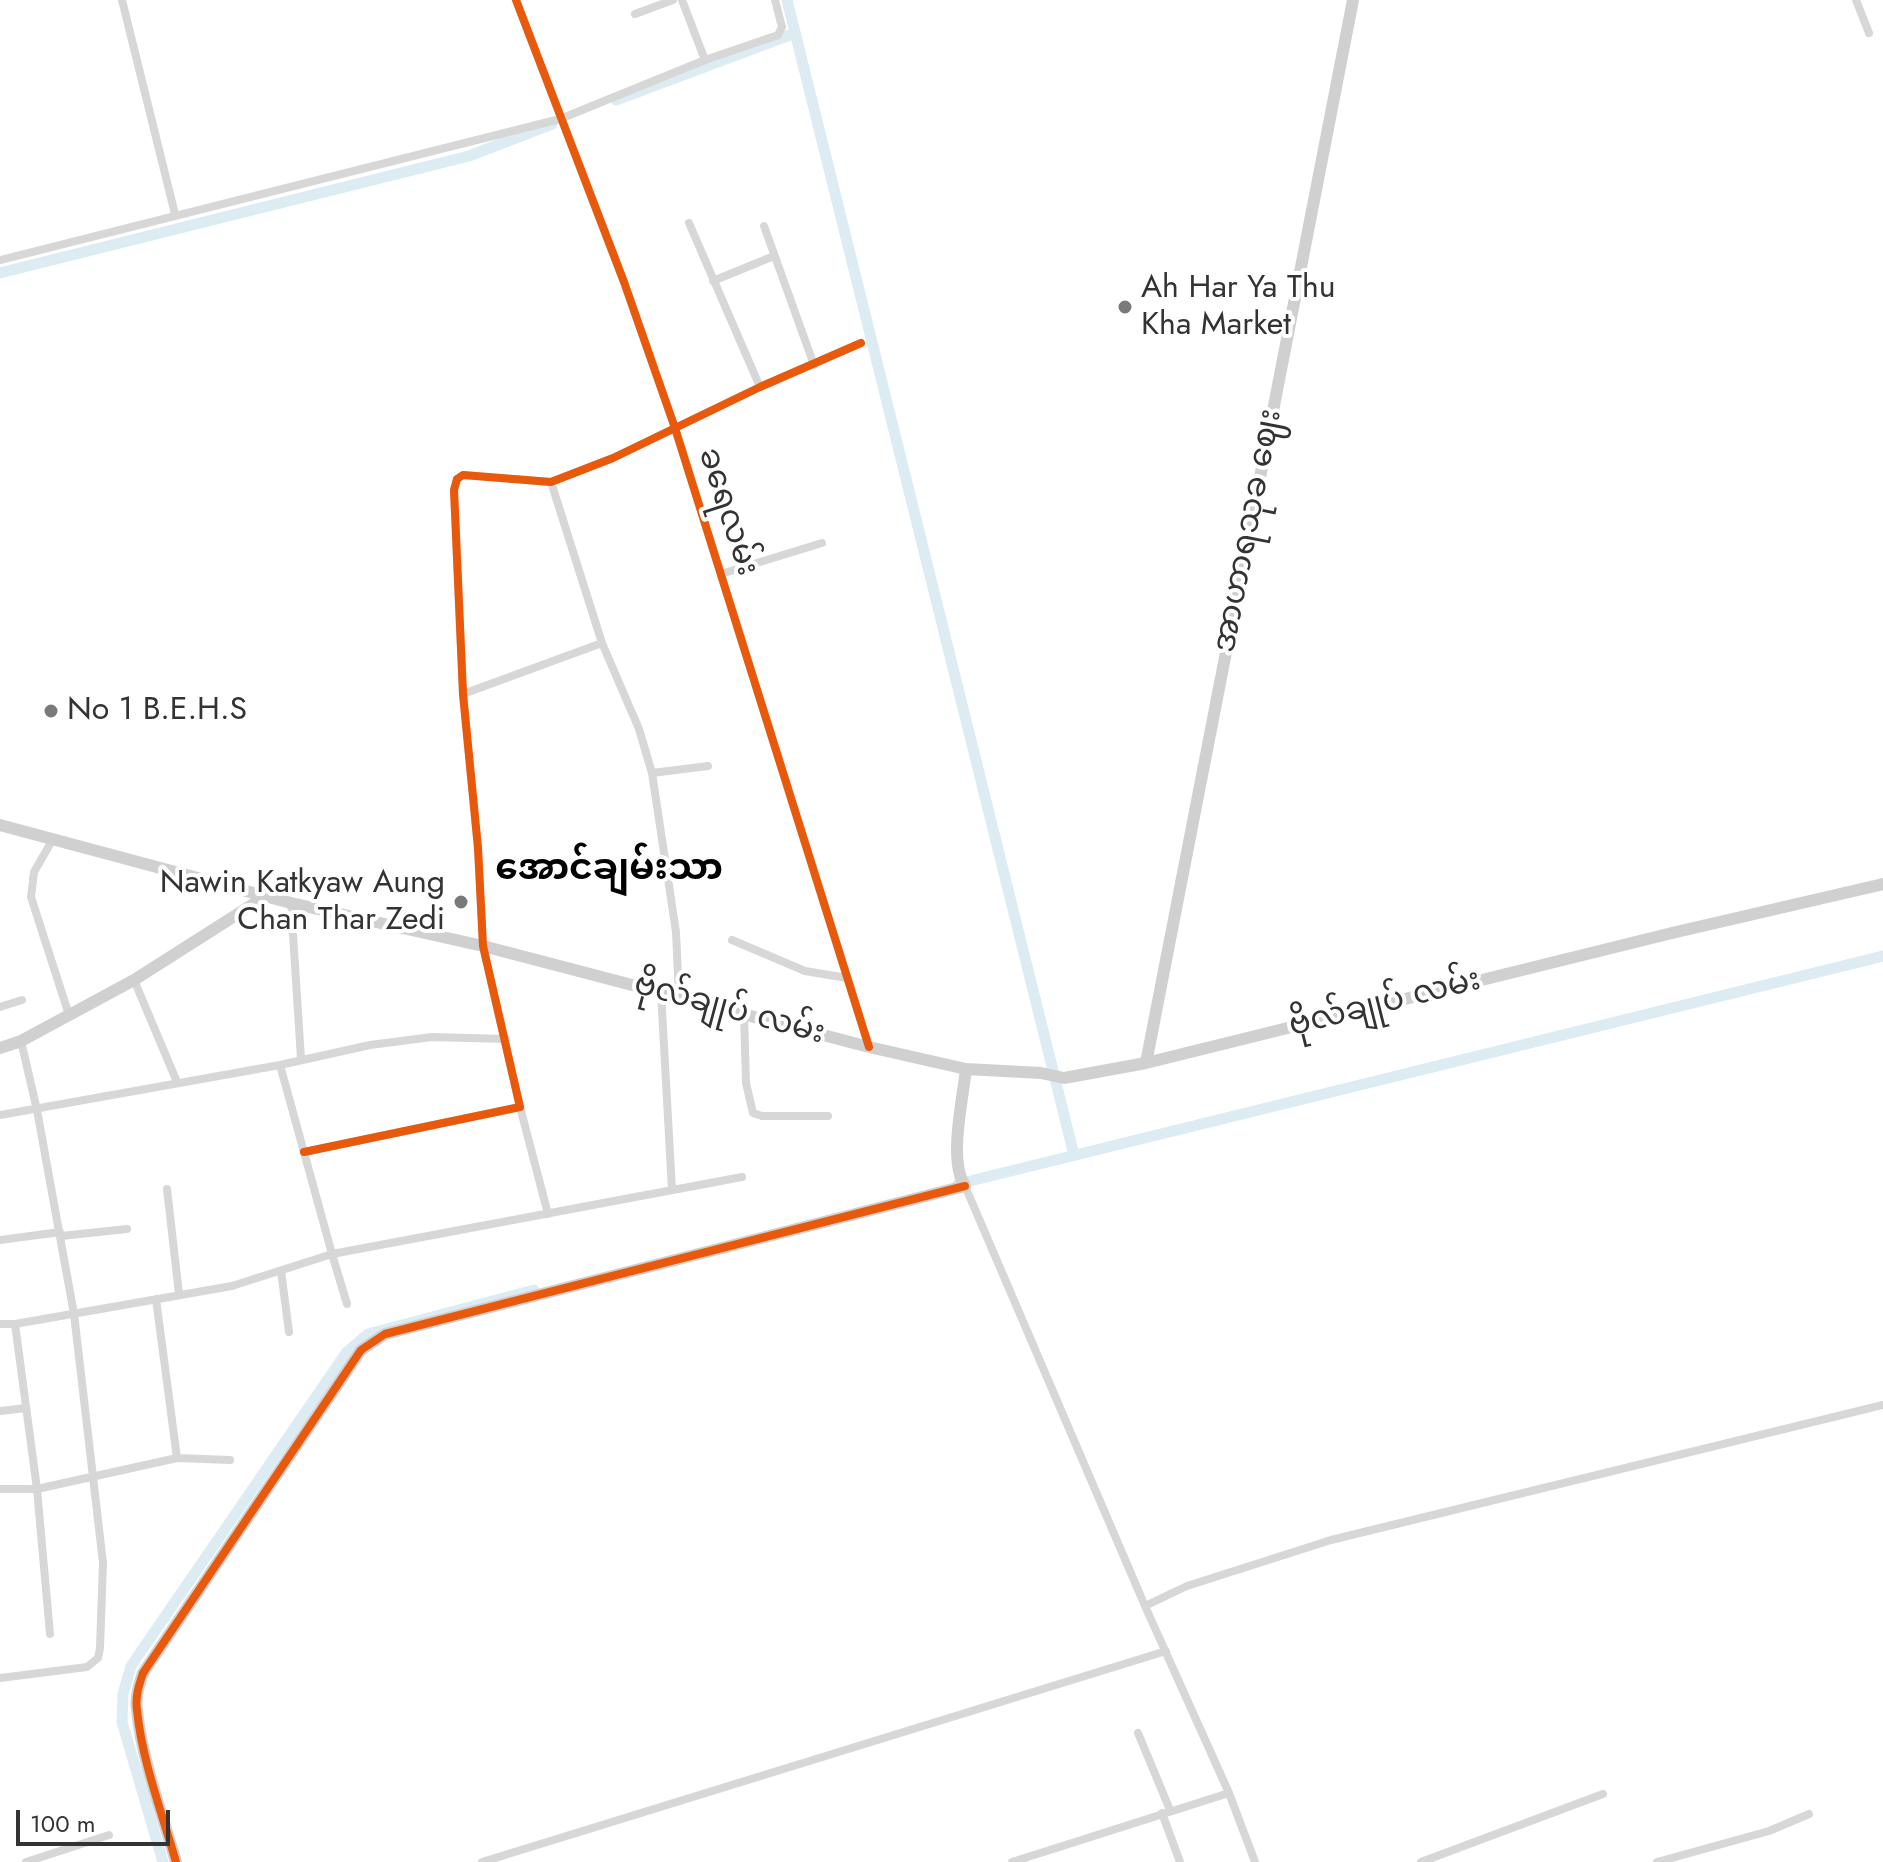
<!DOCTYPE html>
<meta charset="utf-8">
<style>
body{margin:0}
#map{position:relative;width:1883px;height:1862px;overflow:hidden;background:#fff;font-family:Jost,sans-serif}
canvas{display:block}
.scale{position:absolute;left:16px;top:1810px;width:154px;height:36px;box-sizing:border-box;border:4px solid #333;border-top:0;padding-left:10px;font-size:24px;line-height:28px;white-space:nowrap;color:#333;-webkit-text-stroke:6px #fff;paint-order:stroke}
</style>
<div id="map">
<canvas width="1883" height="1862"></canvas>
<div class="scale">100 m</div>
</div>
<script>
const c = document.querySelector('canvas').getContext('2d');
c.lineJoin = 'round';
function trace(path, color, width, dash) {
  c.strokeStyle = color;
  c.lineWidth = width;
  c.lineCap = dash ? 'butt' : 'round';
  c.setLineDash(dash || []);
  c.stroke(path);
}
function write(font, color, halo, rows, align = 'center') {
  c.font = font + ' Jost,"Noto Sans Myanmar",sans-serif';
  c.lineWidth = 8;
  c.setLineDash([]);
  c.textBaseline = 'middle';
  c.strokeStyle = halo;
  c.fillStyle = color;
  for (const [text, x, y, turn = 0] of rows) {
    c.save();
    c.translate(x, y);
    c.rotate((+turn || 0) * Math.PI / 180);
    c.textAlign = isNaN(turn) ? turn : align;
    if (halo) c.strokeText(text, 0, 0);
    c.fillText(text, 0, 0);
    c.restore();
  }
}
trace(new Path2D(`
 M 787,0 L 1074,1155
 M 616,100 L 795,33
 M 0,273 L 469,156 L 552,124
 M 958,1184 L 1883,956
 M 163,1862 L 122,1722 L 123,1694 L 131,1666 L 346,1353 L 368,1334 L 534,1290`), '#ddebf3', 11);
trace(new Path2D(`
 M 122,0 L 175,214
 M 516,0 L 624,282 L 675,428 L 869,1047
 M 682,0 L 705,60
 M 1856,0 L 1869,33
 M 635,14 L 673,0
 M 689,223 L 760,387
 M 764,226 L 814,365
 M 0,260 L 560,119 L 705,60 L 778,35 L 782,27 L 775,0
 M 713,281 L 774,256
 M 551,482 L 602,643 L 639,729 L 652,773 L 676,932 L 679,997
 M 721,574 L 822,543
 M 463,694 L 602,643
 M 652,773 L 708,766
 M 53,839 L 34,872 L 31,897 L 69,1015
 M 291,903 L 301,1059
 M 732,940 L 805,971 L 847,978
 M 134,980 L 177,1082
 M 661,992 L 672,1190
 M 0,1007 L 22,1000
 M 744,1014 L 746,1083 L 753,1113 L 762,1116 L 828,1116
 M 520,1107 L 548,1214
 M 0,1115 L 280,1065 L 370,1045 L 432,1037 L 506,1039
 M 304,1152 L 520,1107 L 483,946 L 478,848 L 463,694 L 454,490 L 457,479 L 463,475 L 551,482 L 613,458 L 760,387 L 861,343
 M 965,1186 L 1145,1606 L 1229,1793 L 1255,1862
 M 167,1189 L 179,1294
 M 61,1236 L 127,1229
 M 0,1240 L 60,1232
 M 281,1271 L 289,1332
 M 156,1299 L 177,1458
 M 347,1304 L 332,1254 L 742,1177
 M 0,1324 L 15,1324 L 232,1286 L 332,1254 L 280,1065
 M 15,1324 L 37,1489 L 50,1634
 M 0,1411 L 26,1408
 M 0,1489 L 37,1489 L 177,1458 L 230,1460
 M 1145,1606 L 1187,1586 L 1331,1540 L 1883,1405
 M 0,1678 L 87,1667 L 98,1658 L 100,1648 L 103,1563 L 74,1314 L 37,1110 L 21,1041
 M 1138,1733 L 1170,1810
 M 1162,1813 L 1180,1862
 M 26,1862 L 109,1835
 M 482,1862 L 1166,1651
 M 1012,1862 L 1229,1793
 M 1421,1862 L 1603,1794
 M 1657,1862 L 1769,1831 L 1809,1814`), '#d7d7d7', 8);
trace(new Path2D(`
 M 0,825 L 291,903 L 483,946 L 869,1047 L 966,1069 L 1041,1073 L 1064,1078 L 1146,1063 L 1672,933 L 1883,884
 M 0,1048 L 21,1041 L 134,980 L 266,896
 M 1146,1063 L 1353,0
 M 965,1186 C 948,1161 963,1099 966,1069
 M 176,1862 C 162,1813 142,1761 137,1710 C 135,1697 139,1685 143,1673 L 361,1350 L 385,1334 L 965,1186`), '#d0d0d0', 12);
trace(new Path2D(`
 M 516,0 L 624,282 L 675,428 L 869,1047
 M 304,1152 L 520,1107 L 483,946 L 478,848 L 463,694 L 454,490 L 457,479 L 463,475 L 551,482 L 613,458 L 760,387 L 861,343
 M 176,1862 C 162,1813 142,1761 137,1710 C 135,1697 139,1685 143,1673 L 361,1350 L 385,1334 L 965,1186`), '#e8590c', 8);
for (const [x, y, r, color] of [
 [1125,307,8,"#7a7a7a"],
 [51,711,8,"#7a7a7a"],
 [461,902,8,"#7a7a7a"]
]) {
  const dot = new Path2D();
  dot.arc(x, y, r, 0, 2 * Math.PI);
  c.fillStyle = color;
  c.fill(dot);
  trace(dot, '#fff', 3);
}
write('32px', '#333', '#fff', [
 ["Ah Har Ya Thu",1141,289],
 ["Kha Market",1141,326],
 ["No 1 B.E.H.S",67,711],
 ["Nawin Katkyaw Aung",445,884,"right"],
 ["Chan Thar Zedi",445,921,"right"]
], 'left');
write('32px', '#333', '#fff', [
 ["ခရေလမ်း",727,512,72],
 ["အာဟာရသုခ ဈေး",1249,531,-79],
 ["ဗိုလ်ချုပ် လမ်း",1385,1004,-14],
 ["ဗိုလ်ချုပ် လမ်း",729,1010,15]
]);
write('bold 36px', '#000', '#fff', [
 ["အောင်ချမ်းသာ",609,870]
]);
</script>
